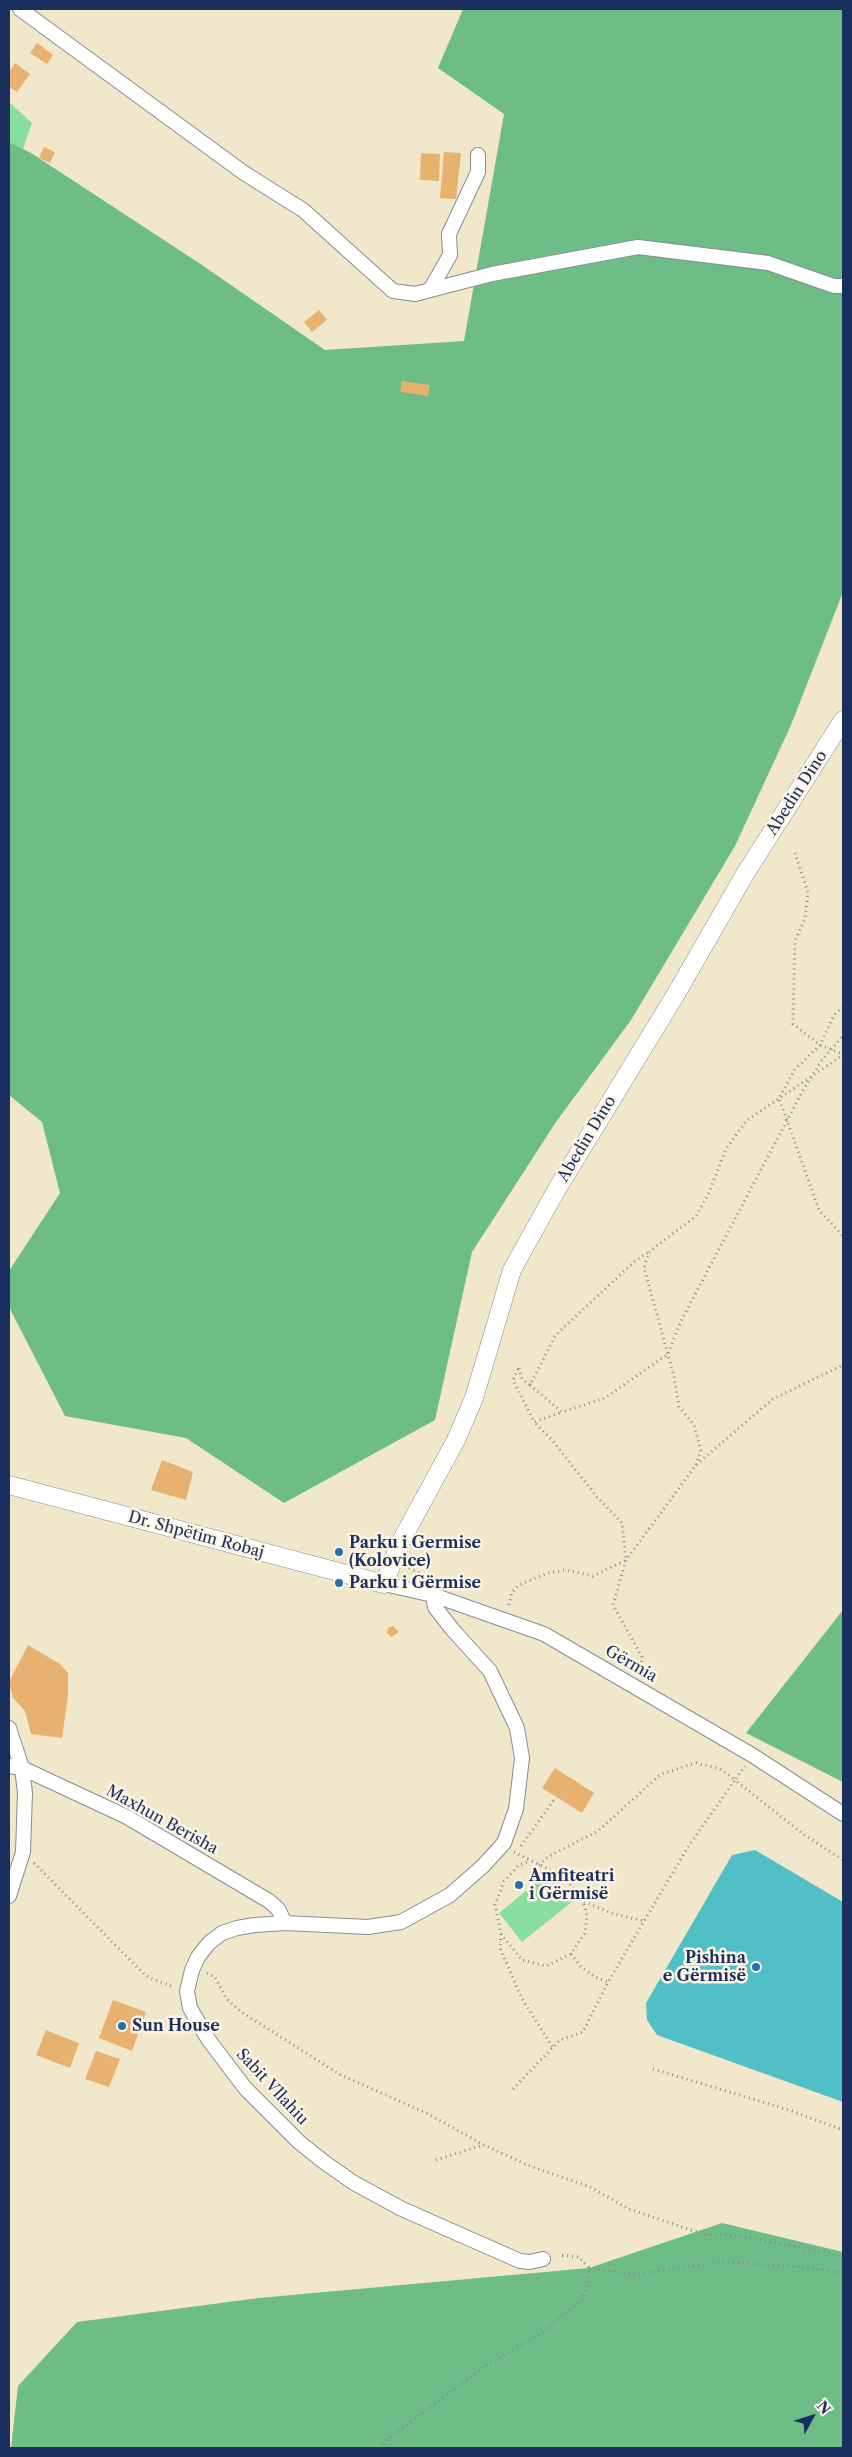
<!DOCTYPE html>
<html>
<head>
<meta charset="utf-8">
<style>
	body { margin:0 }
	#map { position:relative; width:852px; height:2457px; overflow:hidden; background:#f1e8cc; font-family:"Libre Caslon Text",serif }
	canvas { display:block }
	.frame { position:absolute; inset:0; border:10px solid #1b2f5e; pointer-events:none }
	.north { position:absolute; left:787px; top:2392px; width:50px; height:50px; -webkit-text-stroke:4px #fcf5e5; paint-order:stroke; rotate:51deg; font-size:14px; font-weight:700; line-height:20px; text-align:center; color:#1b2f5e }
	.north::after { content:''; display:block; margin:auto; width:18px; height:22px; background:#1b2f5e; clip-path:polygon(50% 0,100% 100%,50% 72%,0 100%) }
</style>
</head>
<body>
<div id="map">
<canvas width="852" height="2457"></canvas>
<div class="frame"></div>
<div class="north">N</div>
</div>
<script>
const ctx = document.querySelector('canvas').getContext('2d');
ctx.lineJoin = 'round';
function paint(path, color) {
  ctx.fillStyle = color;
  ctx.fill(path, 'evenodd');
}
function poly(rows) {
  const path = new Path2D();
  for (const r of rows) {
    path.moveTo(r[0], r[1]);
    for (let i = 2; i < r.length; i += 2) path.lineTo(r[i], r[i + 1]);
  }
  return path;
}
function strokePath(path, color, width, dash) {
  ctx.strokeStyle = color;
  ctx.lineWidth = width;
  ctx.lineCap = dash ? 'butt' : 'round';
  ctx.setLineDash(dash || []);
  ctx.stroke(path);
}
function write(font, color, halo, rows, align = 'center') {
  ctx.font = font + ' "Libre Caslon Text",serif';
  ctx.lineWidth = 5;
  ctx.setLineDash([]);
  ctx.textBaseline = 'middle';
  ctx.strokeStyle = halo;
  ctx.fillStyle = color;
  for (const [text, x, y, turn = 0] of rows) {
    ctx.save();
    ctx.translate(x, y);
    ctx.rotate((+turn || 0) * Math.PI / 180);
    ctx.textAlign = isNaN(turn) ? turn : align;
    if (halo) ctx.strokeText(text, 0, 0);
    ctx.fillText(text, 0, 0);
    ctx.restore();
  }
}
paint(poly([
	[9,102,32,123,23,149,9,142],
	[549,1872,573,1901,522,1942,499,1913]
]), '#89dd9f');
paint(poly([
	[463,9,843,9,843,592,791,725,735,846,631,1020,556,1122,472,1252,435,1420,284,1503,186,1438,65,1416,9,1307,9,1271,60,1193,42,1122,9,1095,9,142,31,153,199,263,325,350,464,341,504,114,438,68],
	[843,1610,843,1782,746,1733],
	[722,2223,843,2252,843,2448,11,2448,18,2386,77,2322,259,2298,589,2268]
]), '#6ebc86');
paint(poly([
	[755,1850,843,1902,843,2102,657,2035,647,2020,646,2003,732,1855]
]), '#51bfc6');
paint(poly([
	[37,43,53,55,47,64,30,53],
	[15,63,30,74,17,92,9,87,9,72],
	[44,147,55,152,50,163,39,158],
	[444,152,461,153,456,199,440,198],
	[421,153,440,154,439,181,420,180],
	[319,310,327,320,312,332,304,322],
	[402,381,430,385,428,396,400,392],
	[162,1460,193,1472,186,1500,151,1490],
	[393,1626,399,1632,391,1637,387,1633,388,1628],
	[28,1645,60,1664,68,1673,68,1695,62,1738,31,1734,25,1711,13,1698,9,1682],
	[555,1768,594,1793,582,1813,542,1788],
	[113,2000,146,2012,132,2051,99,2038],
	[46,2030,79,2043,70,2068,36,2055],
	[96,2051,120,2059,109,2087,85,2079]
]), '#e7b26f');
const minor = poly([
	[20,9,244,173,303,210,393,291,415,294,492,274,638,247,768,263,834,286,843,286],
	[430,290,450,255,449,234,478,172,478,155],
	[384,1584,433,1595,544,1634,752,1755,843,1814],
	[433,1595,435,1607,452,1629,490,1671,517,1728,522,1758,516,1809,504,1843,483,1866,450,1895,401,1922,368,1927,285,1923,255,1925,237,1928,222,1933,209,1943,198,1957,192,1970,187,1991,190,2008,208,2039,245,2088,299,2142,324,2162,354,2183,402,2209,520,2261,530,2262,543,2259],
	[9,1728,22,1768,25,1793,23,1852,9,1896],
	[9,1766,22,1768,127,1817,269,1901,278,1909,285,1923]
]);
const tertiary = poly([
	[9,1485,384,1584,401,1541,456,1440,474,1398,512,1270,557,1189,676,994,745,874,843,720]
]);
strokePath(minor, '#868c95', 16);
strokePath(tertiary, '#868c95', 19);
strokePath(poly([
	[795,853,808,892,805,919,795,941,793,1024,820,1045,843,1054],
	[843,1007,834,1015,820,1045,795,1069,779,1098,819,1210,843,1236],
	[519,1368,522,1379,530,1385,555,1336,561,1330,635,1261,650,1251],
	[518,1369,513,1380,534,1422,562,1412],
	[530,1385,562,1412,605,1398,668,1354,681,1321,801,1094,822,1060,843,1036],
	[696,1465,701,1451,694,1425,679,1407,674,1377,644,1267,650,1251,696,1216,708,1195,726,1149,746,1121,843,1055],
	[409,1568,424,1575],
	[509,1605,512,1592,519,1585,547,1573,565,1570,593,1576,626,1560,622,1523,597,1497,552,1440,534,1422],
	[640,1672,642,1657,613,1605,626,1560,696,1465,773,1399,843,1365],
	[521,1846,554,1800],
	[514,1852,562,1876,582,1897,587,1915,585,1933,571,1954,546,1966,522,1960,501,1934,495,1905,504,1881,519,1865,530,1861],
	[34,1863,141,1971,150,1978,174,1987],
	[539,1865,549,1856,598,1831,661,1774,696,1763,720,1769,735,1780,745,1766],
	[584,1902,614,1914,644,1921],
	[501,1934,500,1948,521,1997,553,2048],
	[571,1954,580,1966,595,1977,608,1982],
	[207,1973,215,1977,226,1998,240,2011,339,2074,426,2113,484,2145,527,2165,590,2187,629,2209,703,2234,734,2235,825,2252,843,2257],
	[653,2069,789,2110,843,2130],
	[513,2089,560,2040,583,2032,608,1982,688,1847,735,1780,803,1834,843,1860],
	[436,2160,483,2145],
	[589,2268,633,2274,723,2262,802,2267,843,2273],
	[380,2448,388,2439,487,2365,540,2334,581,2300,589,2284,589,2268,579,2257,558,2255]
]), '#868c95', 3, [1, 4]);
strokePath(minor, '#fff', 14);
strokePath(tertiary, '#fff', 18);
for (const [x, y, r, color] of [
	[339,1552,5,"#1f6fb2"],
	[339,1583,5,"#1f6fb2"],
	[519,1885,5,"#1f6fb2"],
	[756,1967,5,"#1f6fb2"],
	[122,2026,5,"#1f6fb2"]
]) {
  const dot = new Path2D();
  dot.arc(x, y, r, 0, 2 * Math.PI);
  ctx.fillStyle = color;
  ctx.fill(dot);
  strokePath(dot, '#fcf5e5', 2);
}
write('16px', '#1b2f5e', '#fcf5e5', [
	["Abedin Dino",797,793,-57],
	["Abedin Dino",587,1139,-59],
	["Dr. Shpëtim Robaj",196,1535,15],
	["Gërmia",631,1664,30],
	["Maxhun Berisha",162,1820,29],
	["Sabit Vllahiu",272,2087,47]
]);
write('bold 16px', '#1b2f5e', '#fcf5e5', [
	["Parku i Germise",349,1543],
	["(Kolovice)",349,1561],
	["Parku i Gërmise",349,1583],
	["Amfiteatri",529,1876],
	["i Gërmisë",529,1894],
	["Pishina",746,1958,"right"],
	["e Gërmisë",746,1976,"right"],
	["Sun House",132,2026]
], 'left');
</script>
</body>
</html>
